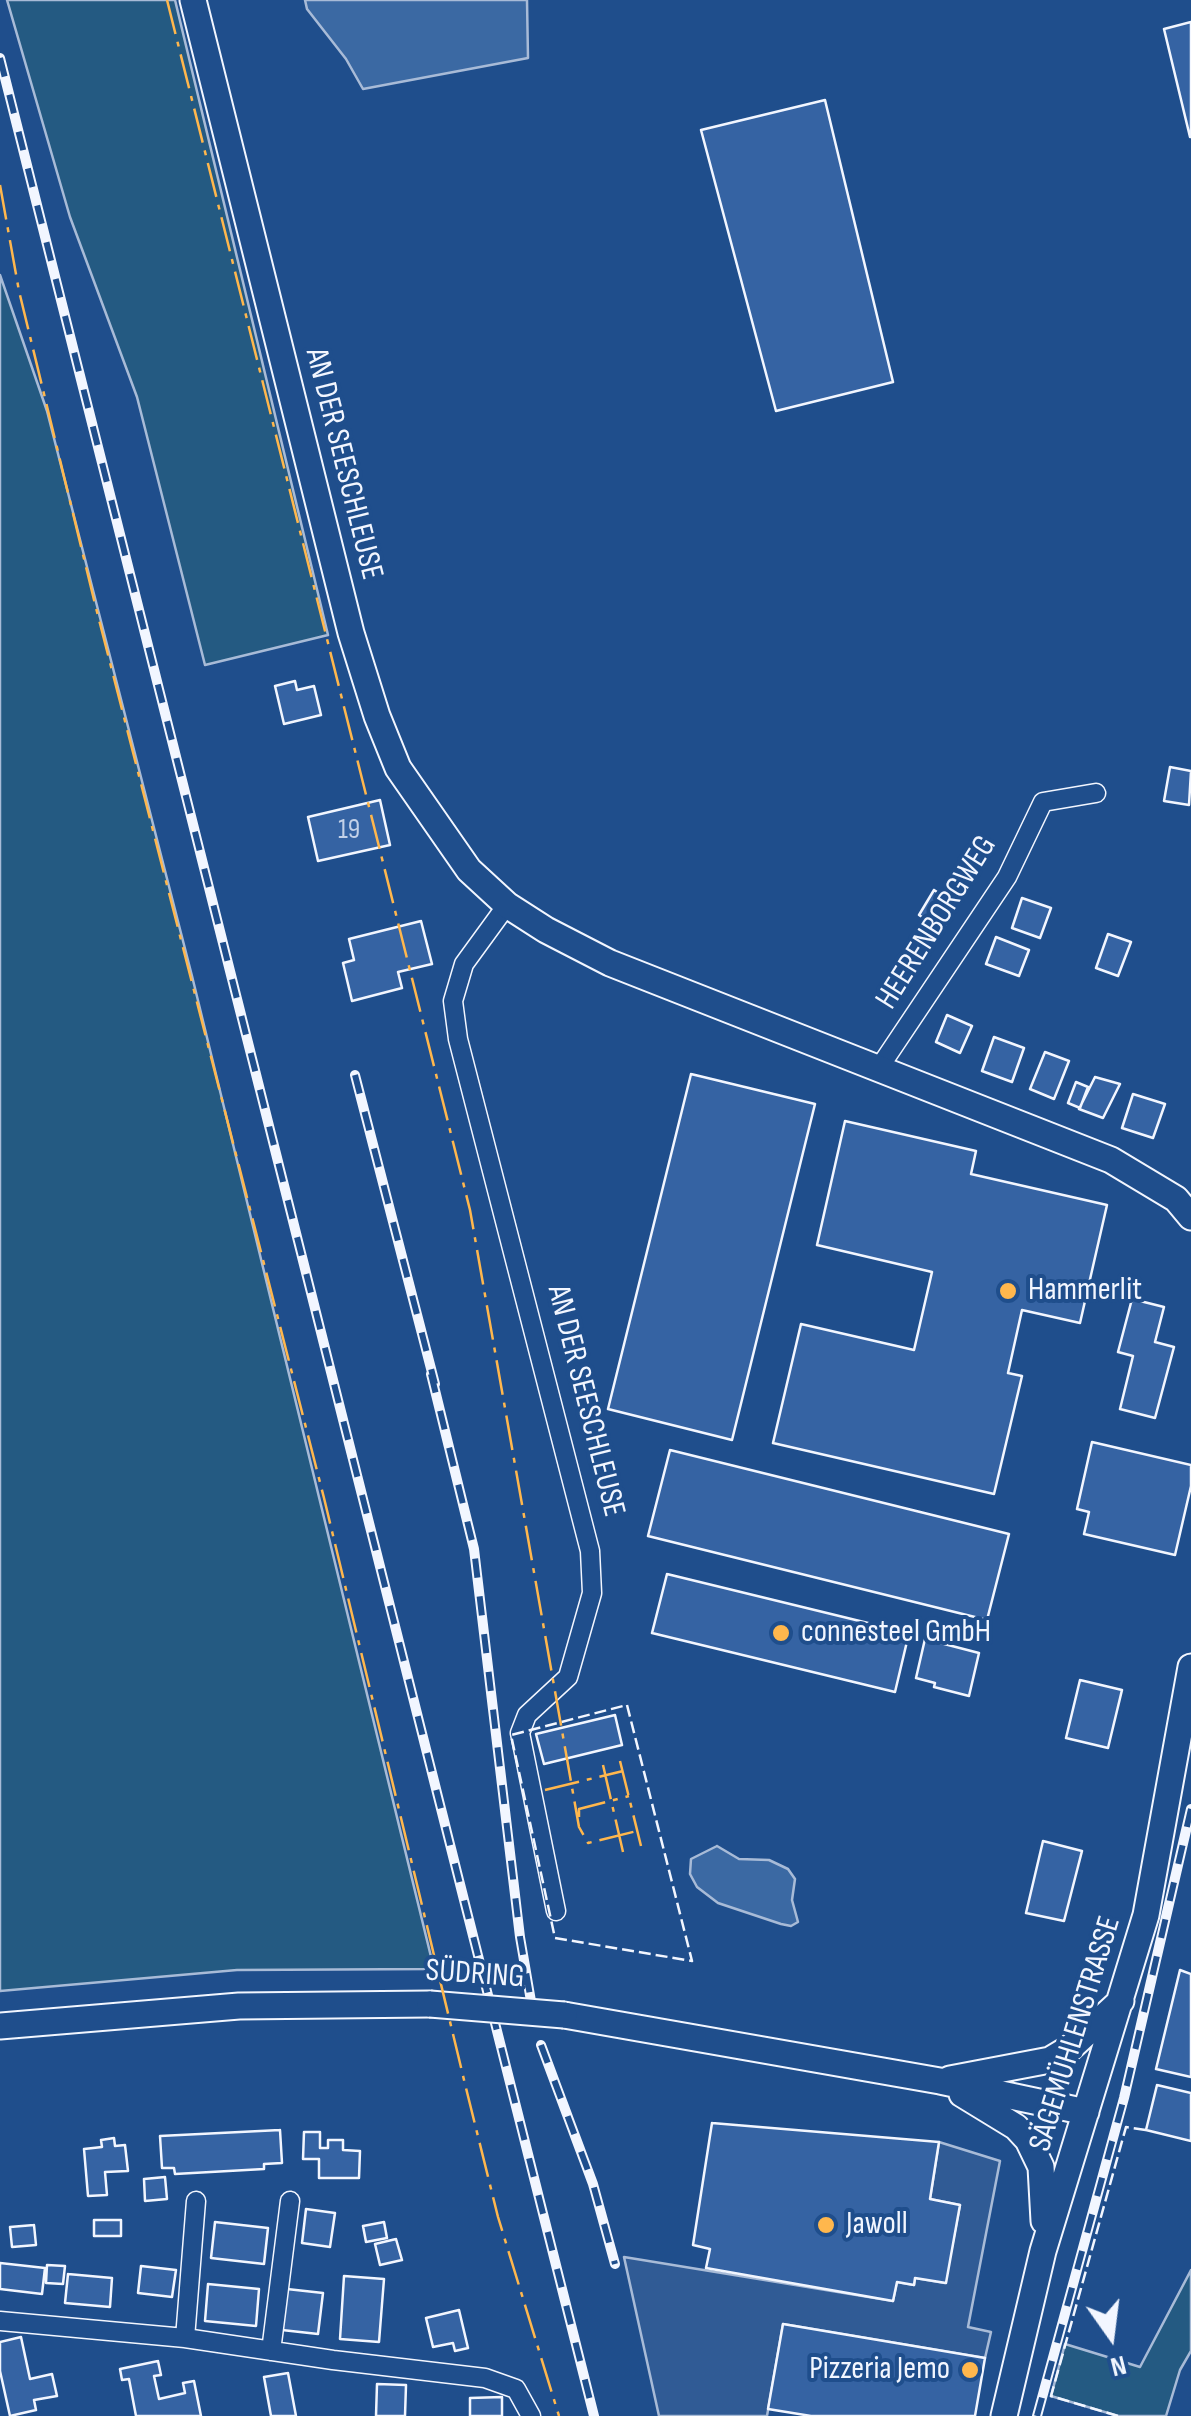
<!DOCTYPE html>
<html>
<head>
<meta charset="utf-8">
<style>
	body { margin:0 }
	#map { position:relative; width:1191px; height:2416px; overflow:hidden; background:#1f4e8c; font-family:"Sofia Sans Condensed",sans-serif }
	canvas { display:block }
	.north { position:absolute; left:1061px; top:2286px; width:100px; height:100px; -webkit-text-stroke:8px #1f4e8c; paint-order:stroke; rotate:166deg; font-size:28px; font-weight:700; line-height:40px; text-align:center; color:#f2f6ff }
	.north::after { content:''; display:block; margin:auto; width:35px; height:45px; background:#f2f6ff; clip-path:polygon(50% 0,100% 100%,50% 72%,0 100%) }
</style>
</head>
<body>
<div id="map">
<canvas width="1191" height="2416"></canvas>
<div class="north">N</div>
</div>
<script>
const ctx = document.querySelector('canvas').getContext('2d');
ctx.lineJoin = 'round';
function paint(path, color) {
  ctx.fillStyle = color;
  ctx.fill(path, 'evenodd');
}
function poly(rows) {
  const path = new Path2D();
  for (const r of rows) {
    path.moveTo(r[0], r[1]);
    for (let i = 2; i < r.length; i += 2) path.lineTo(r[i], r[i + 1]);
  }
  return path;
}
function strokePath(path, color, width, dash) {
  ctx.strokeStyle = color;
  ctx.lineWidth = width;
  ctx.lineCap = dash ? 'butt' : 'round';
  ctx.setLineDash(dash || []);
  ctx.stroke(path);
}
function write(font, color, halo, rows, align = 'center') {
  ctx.font = font + ' "Sofia Sans Condensed",sans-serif';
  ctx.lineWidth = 8;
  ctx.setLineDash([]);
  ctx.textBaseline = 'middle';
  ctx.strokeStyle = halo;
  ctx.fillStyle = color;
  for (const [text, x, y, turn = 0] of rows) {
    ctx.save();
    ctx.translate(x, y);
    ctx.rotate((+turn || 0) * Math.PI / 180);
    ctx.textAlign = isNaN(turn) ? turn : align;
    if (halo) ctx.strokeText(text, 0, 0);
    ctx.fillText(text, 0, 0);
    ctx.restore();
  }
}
const green = poly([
	[7,0,175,0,328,635,205,665,137,397,70,217,7,0],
	[0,275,47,411,192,976,434,1969,237,1970,0,1991,0,275],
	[1191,2270,1191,2351,1180,2370,1166,2416,1118,2416,1051,2396,1065,2344,1140,2367,1191,2270]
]);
paint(green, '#245a82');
strokePath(green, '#a8bbd7', 2.5);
const parking = poly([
	[939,2142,1000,2161,968,2327,991,2332,985,2358,783,2324,767,2416,659,2416,624,2257,893,2301,897,2282,914,2285,915,2278,945,2283,960,2205,930,2199,939,2142]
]);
paint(parking, '#305b95');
strokePath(parking, '#a8bbd7', 2.5);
const water = poly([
	[305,0,527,0,528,58,363,89,346,59,307,9,305,0],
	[717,1846,739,1859,769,1860,788,1869,795,1879,792,1900,798,1922,791,1926,781,1924,718,1903,697,1887,690,1874,691,1859,717,1846]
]);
paint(water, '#3b69a3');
strokePath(water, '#a8bbd7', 2.5);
const building = poly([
	[1191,22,1191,137,1190,137,1164,29,1191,22],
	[825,100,893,382,776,411,701,130,825,100],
	[295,681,297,690,314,686,321,715,284,724,275,686,295,681],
	[1170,767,1191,771,1189,805,1164,801,1170,767],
	[380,800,390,845,318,861,308,817,380,800],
	[934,890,957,905,942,930,919,915,934,890],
	[1022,898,1051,908,1040,938,1012,928,1022,898],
	[421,921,432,964,398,972,402,988,352,1001,343,963,354,960,349,939,421,921],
	[1108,934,1131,942,1118,976,1096,968,1108,934],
	[996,937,1029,950,1019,976,986,964,996,937],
	[947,1015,972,1026,960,1053,936,1042,947,1015],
	[994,1037,1024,1048,1012,1082,982,1071,994,1037],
	[1045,1052,1069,1061,1054,1099,1030,1089,1045,1052],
	[691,1074,815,1104,732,1440,608,1409,691,1074],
	[1095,1077,1120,1084,1103,1118,1079,1109,1095,1077],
	[1076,1082,1088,1087,1080,1108,1068,1103,1076,1082],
	[1133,1094,1165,1104,1153,1138,1122,1128,1133,1094],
	[845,1121,976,1151,971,1174,1107,1205,1080,1323,1022,1310,1008,1373,1022,1376,994,1494,773,1443,801,1324,914,1350,932,1272,817,1245,845,1121],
	[1132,1299,1164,1307,1155,1342,1174,1347,1155,1418,1120,1409,1133,1356,1118,1352,1132,1299],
	[1092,1442,1191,1465,1191,1486,1175,1555,1084,1534,1089,1512,1077,1509,1092,1442],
	[670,1450,1009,1534,987,1620,648,1536,670,1450],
	[667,1574,909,1633,895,1692,652,1633,667,1574],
	[925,1639,979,1653,969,1696,934,1687,935,1683,916,1678,925,1639],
	[1080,1680,1122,1690,1108,1748,1066,1738,1080,1680],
	[615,1715,622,1745,544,1764,536,1734,615,1715],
	[1043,1841,1082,1851,1064,1921,1026,1913,1043,1841],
	[1180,1970,1191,1974,1191,2077,1156,2069,1180,1970],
	[1157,2085,1191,2093,1191,2141,1146,2130,1157,2085],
	[712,2123,939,2142,930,2199,960,2205,946,2283,915,2278,914,2285,897,2282,893,2301,706,2268,710,2249,693,2245,712,2123],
	[280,2130,282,2163,264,2164,264,2169,175,2174,174,2168,162,2168,160,2136,280,2130],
	[304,2132,320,2132,320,2148,328,2148,328,2140,343,2140,343,2150,360,2151,359,2178,319,2178,319,2159,303,2159,304,2132],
	[114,2138,115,2146,125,2145,128,2171,105,2172,107,2195,88,2196,84,2149,102,2147,101,2140,114,2138],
	[165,2177,167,2199,145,2201,144,2179,165,2177],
	[306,2209,335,2213,330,2247,302,2243,306,2209],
	[94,2220,121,2220,121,2236,94,2236,94,2220],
	[215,2222,268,2228,264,2264,211,2258,215,2222],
	[384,2222,387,2238,366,2242,363,2226,384,2222],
	[34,2225,36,2245,12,2247,10,2227,34,2225],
	[396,2239,402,2260,380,2265,375,2244,396,2239],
	[0,2263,45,2268,42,2294,0,2289,0,2263],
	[47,2265,65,2266,63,2284,46,2283,47,2265],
	[141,2266,176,2270,172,2297,138,2293,141,2266],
	[68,2274,112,2278,110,2307,65,2303,68,2274],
	[344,2276,384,2279,379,2342,340,2339,344,2276],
	[208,2284,259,2289,256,2326,205,2321,208,2284],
	[287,2289,323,2293,318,2334,282,2330,287,2289],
	[459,2310,468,2348,455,2351,453,2343,433,2347,426,2318,459,2310],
	[783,2324,985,2358,975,2416,811,2416,768,2409,783,2324],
	[21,2337,30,2379,52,2374,57,2396,34,2400,36,2410,10,2416,0,2371,0,2342,21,2337],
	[158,2361,161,2375,154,2376,159,2399,185,2393,183,2383,194,2381,201,2416,136,2416,129,2379,122,2380,120,2369,158,2361],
	[288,2373,296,2416,271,2416,264,2377,288,2373],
	[377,2384,406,2385,405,2416,376,2416,377,2384],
	[502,2397,502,2416,470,2416,470,2398,502,2397]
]);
paint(building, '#3563a3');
strokePath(building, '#f2f6ff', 2.5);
const street = poly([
	[507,905,464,964,453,1001,458,1039,590,1551,592,1593,568,1677,527,1715,520,1733,556,1911],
	[879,1068,1007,877,1043,802,1096,793],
	[0,2321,185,2338,333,2360,485,2378,516,2389,531,2416],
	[185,2338,196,2201],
	[271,2351,290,2201]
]);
const secondary = poly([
	[193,0,351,633,377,716,398,768,469,870,507,905,546,930,610,963,1111,1160,1176,1199,1191,1217],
	[564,2015,940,2081,1086,2112],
	[0,2026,239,2006,430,2004],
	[950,2079,1050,2060,1070,2048,1121,2001],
	[962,2094,1016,2127,1028,2140,1041,2167,1044,2221],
	[1004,2416,1043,2251,1146,1915,1191,1667]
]);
strokePath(street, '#f2f6ff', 21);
strokePath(secondary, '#f2f6ff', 29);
strokePath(street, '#1f4e8c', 18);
strokePath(secondary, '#1f4e8c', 25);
const rail = poly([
	[0,58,594,2416],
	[355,1075,435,1384],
	[431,1374,474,1549,520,1937,532,2007],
	[541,2045,593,2184,615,2264],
	[1037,2416,1124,2098,1191,1809]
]);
strokePath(rail, '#f2f6ff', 10);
strokePath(rail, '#1f4e8c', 6, [19]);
const secondaryBridge = poly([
	[430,2004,564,2015]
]);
strokePath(secondaryBridge, '#f2f6ff', 29, []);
strokePath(secondaryBridge, '#1f4e8c', 25);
strokePath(poly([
	[627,1705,692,1961,555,1938,511,1735,627,1705],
	[1118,2416,1051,2396,1126,2127,1146,2130]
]), '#f2f6ff', 2.5, [12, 5]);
strokePath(poly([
	[167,0,470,1210,579,1827,588,1843,637,1831],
	[0,185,19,291,95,604,324,1498,465,2084,498,2217,559,2416],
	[620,1761,641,1846],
	[603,1765,623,1852],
	[545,1790,623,1771],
	[579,1817,579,1809,629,1796]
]), '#ffb74d', 2.5, [35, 8, 5, 8]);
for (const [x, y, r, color] of [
	[1008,1291,10,"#ffb74d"],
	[781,1633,10,"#ffb74d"],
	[826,2225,10,"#ffb74d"],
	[970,2370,10,"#ffb74d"]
]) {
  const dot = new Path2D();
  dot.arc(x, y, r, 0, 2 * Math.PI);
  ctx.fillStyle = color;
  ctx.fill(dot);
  strokePath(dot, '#1f4e8c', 4);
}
write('28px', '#c3d1e8', null, [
	["19",349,831]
]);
write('32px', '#f2f6ff', '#1f4e8c', [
	["AN DER SEESCHLEUSE",343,464,76],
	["HEERENBORGWEG",937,923,-58],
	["AN DER SEESCHLEUSE",585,1401,76],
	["SÜDRING",475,1975,4],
	["SÄGEMÜHLENSTRASSE",1076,2034,-73]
]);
write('32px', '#f2f6ff', '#1f4e8c', [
	["Hammerlit",1028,1291],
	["connesteel GmbH",801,1633],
	["Jawoll",846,2225],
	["Pizzeria Jemo",950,2370,"right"]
], 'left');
</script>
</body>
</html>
